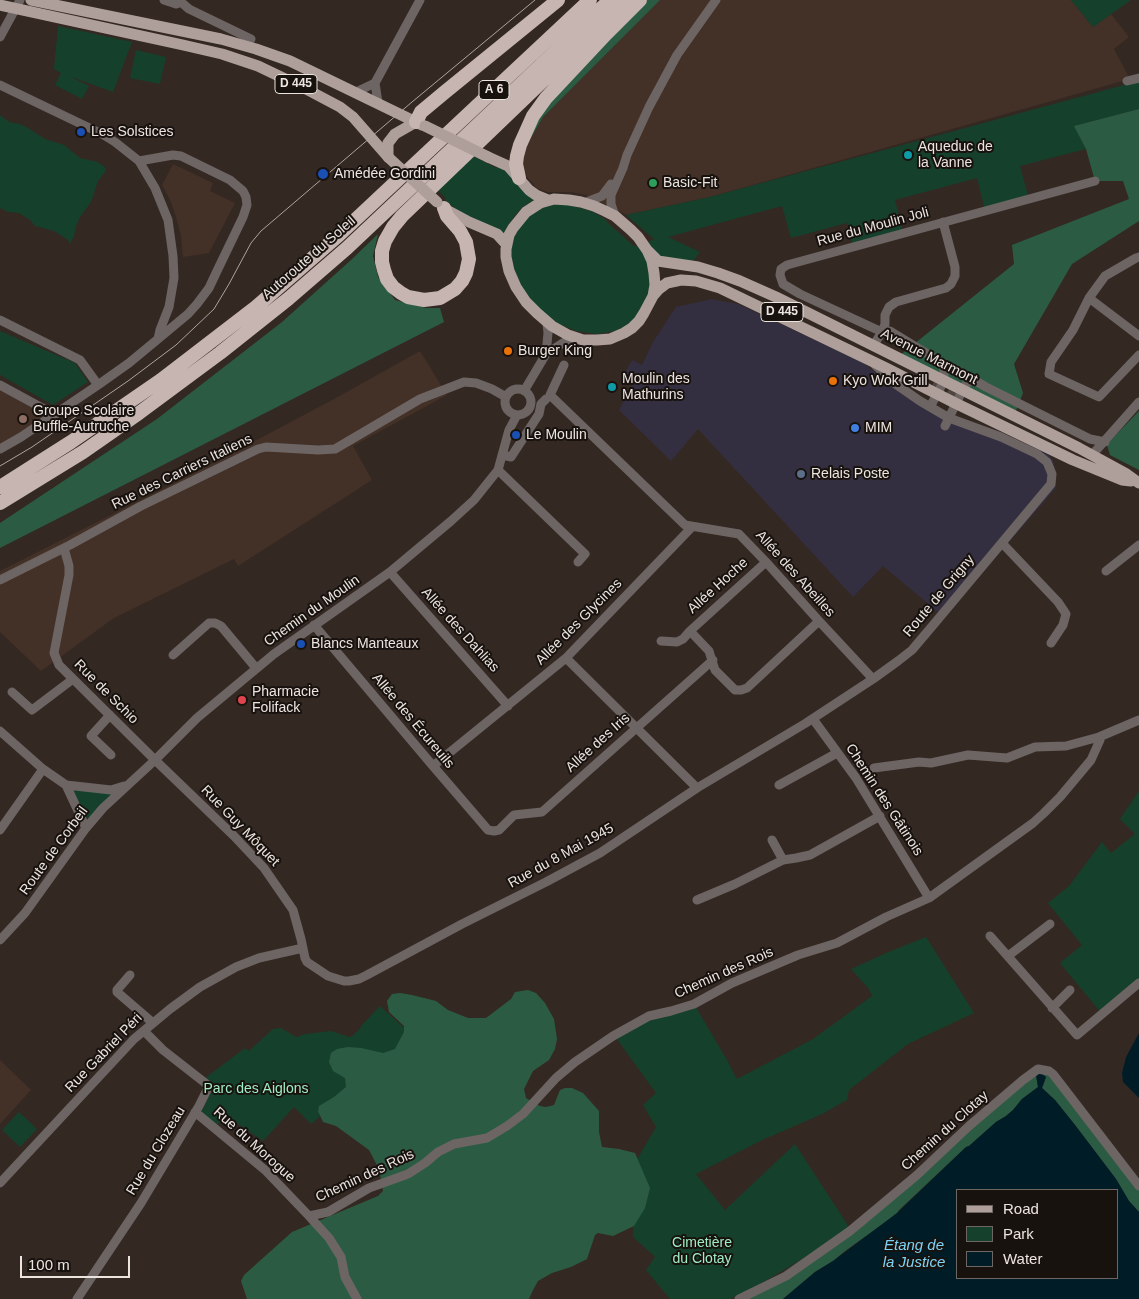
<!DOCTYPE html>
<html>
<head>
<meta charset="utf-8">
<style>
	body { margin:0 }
	#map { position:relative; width:1139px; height:1299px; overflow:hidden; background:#342822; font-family:Helvetica,sans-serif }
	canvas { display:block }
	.legend { position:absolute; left:956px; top:1189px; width:162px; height:90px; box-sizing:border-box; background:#18120f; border:1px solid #6d6662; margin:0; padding:6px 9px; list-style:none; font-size:15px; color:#ece4df }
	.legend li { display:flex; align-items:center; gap:10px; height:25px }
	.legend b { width:25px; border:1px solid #6d6662 }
	.scale { position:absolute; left:20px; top:1256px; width:110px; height:22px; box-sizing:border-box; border:2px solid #ece4df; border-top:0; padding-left:6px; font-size:15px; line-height:18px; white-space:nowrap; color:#ece4df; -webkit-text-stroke:4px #18120f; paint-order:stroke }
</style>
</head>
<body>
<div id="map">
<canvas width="1139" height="1299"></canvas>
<ul class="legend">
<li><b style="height:6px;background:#ae9f9b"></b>Road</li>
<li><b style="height:14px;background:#15412c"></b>Park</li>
<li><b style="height:14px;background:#001d27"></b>Water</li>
</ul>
<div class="scale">100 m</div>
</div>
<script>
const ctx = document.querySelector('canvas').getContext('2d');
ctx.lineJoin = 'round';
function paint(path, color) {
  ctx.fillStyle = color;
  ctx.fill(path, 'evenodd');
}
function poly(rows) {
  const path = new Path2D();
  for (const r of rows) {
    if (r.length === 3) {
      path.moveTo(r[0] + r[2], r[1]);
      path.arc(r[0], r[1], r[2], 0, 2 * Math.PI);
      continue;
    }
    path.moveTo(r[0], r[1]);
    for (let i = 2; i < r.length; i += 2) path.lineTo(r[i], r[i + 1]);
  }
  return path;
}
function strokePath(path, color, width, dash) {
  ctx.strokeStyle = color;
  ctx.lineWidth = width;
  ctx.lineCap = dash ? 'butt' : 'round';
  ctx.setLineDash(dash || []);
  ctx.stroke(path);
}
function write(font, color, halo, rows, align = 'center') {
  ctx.font = font + ' Helvetica,sans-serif';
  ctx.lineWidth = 4;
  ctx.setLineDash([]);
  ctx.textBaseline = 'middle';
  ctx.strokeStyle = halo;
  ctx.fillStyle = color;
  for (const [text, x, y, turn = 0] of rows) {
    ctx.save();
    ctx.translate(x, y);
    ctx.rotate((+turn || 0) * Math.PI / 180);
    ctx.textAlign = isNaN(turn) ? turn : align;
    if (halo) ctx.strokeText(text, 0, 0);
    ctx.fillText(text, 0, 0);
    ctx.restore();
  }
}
paint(poly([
	[712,299,738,304,862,362,907,396,965,426,1043,449,1053,460,1055,469,1056,488,944,617,883,566,853,597,698,429,671,461,619,410,635,379,625,373,632,360,642,365,653,342,676,307]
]), '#342f40');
paint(poly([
	[660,0,1071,0,1093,27,1111,14,1129,37,1114,49,1130,79,710,197,626,215,616,209,585,195,571,192,548,192,538,189,534,185,527,177,522,166,523,152,543,117],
	[173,164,213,183,210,191,235,203,209,253,183,257,181,236,176,217,171,202,162,185],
	[420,351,447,395,353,446,372,480,238,566,234,559,114,618,41,671,0,632,0,571,202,469,334,399],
	[0,389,50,416,0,445],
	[0,1060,31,1090,0,1124]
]), '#433027');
paint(poly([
	[1071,0,1131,0,1093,27],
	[58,26,132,42,113,92,69,76,89,86,82,99,55,85,61,73,54,69],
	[136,50,166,57,160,84,130,78],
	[1139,81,1139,109,1075,126,1086,149,1020,166,1029,199,985,210,977,178,895,200,903,232,853,246,847,223,791,238,782,206,668,237,700,252,692,262,659,257,655,253,648,242,654,239,626,215,710,197],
	[0,115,9,122,20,124,28,128,45,139,64,145,80,158,98,162,106,168,105,172,98,181,91,202,80,217,76,226,74,236,70,244,68,240,54,231,35,226,30,220,19,213,8,212,0,208],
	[472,155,496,168,498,166,504,170,535,200,524,206,516,214,507,227,504,235,456,209,445,200,446,198,436,189],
	[550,204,568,204,593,212,605,219,609,224,634,246,638,246,645,257,650,268,650,284,648,297,642,311,628,325,615,331,597,334,576,331,559,324,539,309,522,288,514,269,511,253,513,237,527,216],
	[0,331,75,363,88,382,53,405,0,375],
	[75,790,111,792,112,795,89,818,85,817,73,793],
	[1139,791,1139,983,1102,1014,1060,963,1082,945,1048,903,1069,886,1102,842,1111,853,1135,834,1120,819],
	[926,937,974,1013,908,1044,849,1090,847,1100,822,1114,772,1136,766,1138,696,1174,725,1210,795,1144,851,1230,757,1286,730,1299,670,1299,646,1270,655,1257,633,1237,634,1193,626,1178,656,1127,643,1105,656,1093,614,1035,649,1016,694,1004,727,1060,737,1079,813,1039,872,996,869,989,851,969,886,953],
	[380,1006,412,1035,382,1063,311,1124,294,1107,263,1141,226,1116,217,1125,201,1113,214,1086,204,1079,245,1048,249,1051,273,1029,281,1028,296,1037,305,1034,331,1031,349,1037,352,1036,360,1029,361,1026],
	[19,1112,37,1129,20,1147,2,1130]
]), '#15412c');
paint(poly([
	[647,0,660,0,543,117,523,152,529,134,548,104],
	[1139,109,1139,221,1072,264,1014,364,1023,393,1015,413,899,356,1014,264,1012,245,1129,199,1123,181,1095,181,1086,149,1074,126],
	[378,234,373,256,378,277,395,300,426,308,440,308,444,322,0,548,0,523,157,419,282,322,351,260],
	[1139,411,1139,470,1110,455,1107,445,1109,442],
	[528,990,536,993,545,1003,554,1019,557,1039,555,1049,549,1060,533,1071,524,1089,526,1098,540,1106,546,1107,554,1105,560,1090,565,1088,572,1088,583,1093,599,1111,599,1132,602,1147,619,1149,635,1153,650,1188,645,1208,634,1226,613,1236,598,1233,595,1235,587,1259,571,1267,552,1273,538,1281,532,1292,529,1299,247,1299,241,1281,244,1275,292,1232,378,1196,383,1191,379,1169,369,1150,336,1126,323,1122,318,1111,319,1106,334,1097,346,1087,345,1078,333,1071,329,1062,331,1053,337,1049,348,1047,361,1048,383,1053,395,1049,404,1032,404,1026,389,1012,387,1001,392,994,400,993,412,995,436,1001,448,1010,468,1018,486,1018,511,999,515,992],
	[1038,1069,1049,1071,1053,1074,1139,1186,1139,1212,1129,1201,1116,1179,1075,1125,1055,1100,1042,1088,1046,1077,1042,1074,1039,1073,1036,1075,1038,1087,1022,1099,1013,1110,1006,1116,996,1122,969,1146,966,1147,899,1210,897,1213,887,1221,845,1251,833,1261,815,1272,783,1299,739,1299,786,1276,850,1231,917,1175,969,1126,1023,1080]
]), '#2b5c43');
paint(poly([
	[1139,1033,1139,1098,1123,1082,1122,1073,1126,1057],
	[1039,1073,1042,1074,1046,1077,1042,1088,1055,1100,1075,1125,1116,1179,1129,1201,1139,1212,1139,1299,783,1299,815,1272,833,1261,897,1213,966,1147,969,1146,996,1122,1006,1116,1013,1110,1022,1099,1038,1087,1036,1075],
	[958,1190,1118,1190,1118,1278,958,1278]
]), '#001d27');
strokePath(poly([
	[934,382,961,395]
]), '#50443e', 11, [11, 5.5]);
strokePath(poly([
	[164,0,176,4,181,2],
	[181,2,189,9,251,39],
	[0,37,20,0],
	[1127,81,1139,78],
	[0,85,102,134,115,142,139,161,155,188,168,220,173,256,174,278,169,307,160,330,158,339],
	[356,92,375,83],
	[378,103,375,83,420,0],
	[584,203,602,196,611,184],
	[615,216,611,204,611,195,623,168,627,155,649,107,677,55,716,0],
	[1139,257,1136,258,1105,276,1089,298,1073,330,1051,362,1049,374,1099,397,1139,355],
	[1089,298,1139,336],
	[0,320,80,360,98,385],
	[873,346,882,332,885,324,885,315,889,307,896,302,946,288,951,284,955,276,955,267,943,222],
	[546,354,572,337],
	[564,365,550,395,685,525,739,534,766,562,819,621,873,679],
	[0,385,55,415],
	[518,402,13],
	[524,391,546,354,548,333,547,323],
	[930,407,944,381,944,366,936,359,890,331,882,332,800,294,783,284,780,275,781,269,787,265,1095,181],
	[945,426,964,387,968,382,974,380,986,387,1090,439,1105,442],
	[0,449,21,437,98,385,129,363,158,339,188,314,197,304,209,288,217,271,243,217,247,205,246,197,243,191,230,180,181,156,173,155,139,161],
	[502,455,511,457,539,414,541,404,546,399],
	[1092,455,1139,402],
	[498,470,585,554,578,562],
	[1002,543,1058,602,1066,614,1063,625,1051,643],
	[64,548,69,566,69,575,54,653,59,665,155,760,234,836,264,868,293,910,301,939,305,958,307,962,328,976,344,981,349,981,359,979,367,975,462,924,546,882,600,853,697,788,806,723,873,679,898,661,912,650,934,624,1051,484,1052,474,1047,462,1037,454,1001,437,949,418,920,401,894,383,875,365],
	[766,562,690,631,709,651,715,670,735,690,741,690,747,688,819,621],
	[1106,571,1139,545],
	[390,572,508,706],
	[0,580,70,545,141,506,258,449,266,447,318,450,335,449,420,399,464,382,476,383,492,389,506,397],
	[314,625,433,766,488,830,494,831,499,830,514,815,542,812,713,660],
	[661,641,677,642,683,639,690,631],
	[173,655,209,623,215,623,221,626,256,668],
	[566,658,697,788],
	[12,692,32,710,73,679],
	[110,715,91,736,111,755],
	[813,719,856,778,929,898],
	[0,731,43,769,66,785,111,790,124,786],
	[433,766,566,658,692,527],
	[874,768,919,762,931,763,968,755,1007,758,1035,747,1066,746,1099,737,1139,720],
	[66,785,86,828],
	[779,785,837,753],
	[0,830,43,769],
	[772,840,783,860,796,858,810,855,880,816],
	[697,900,735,884,783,860],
	[990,936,1077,1035,1139,983],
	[0,940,25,913,86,828,103,808,155,760,197,718,274,654,390,572,451,521,474,500,498,470,509,430,517,415],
	[1008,956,1050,924],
	[130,975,117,990,117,992,153,1023],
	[1052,1008,1070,990],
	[195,1112,265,1170,309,1216,329,1238,341,1257,345,1277,357,1299],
	[0,1183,134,1039,170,1009,200,987,236,967,259,958,303,948],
	[309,1216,328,1212,369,1188,408,1174,425,1163,438,1152,454,1144,487,1138,507,1126,523,1114,556,1078,575,1062,613,1036,649,1016,671,1011,694,1004,732,983,798,955,837,943,886,917,929,898,1033,823,1044,813,1060,797,1091,760,1100,740,1099,737],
	[77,1299,141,1203,199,1106,209,1086,163,1050,144,1031],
	[739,1299,786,1276,850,1231,917,1175,969,1126,1023,1080,1038,1069,1049,1071,1053,1074,1139,1186]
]), '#6d6563', 9);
strokePath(poly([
	[31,0,221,39,256,49,290,61,422,125],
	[0,5,183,45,222,54,258,66,306,89,340,107,353,117,388,157],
	[388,157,388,143,395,134,416,122],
	[488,157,508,166,529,190,536,195,548,200],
	[554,199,569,200,581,202,594,206,605,211,615,216,631,230,638,237,647,250,652,261,654,273,655,285,653,296,644,313,639,321,632,328,624,333,610,339,597,340,583,340,568,335,552,326,537,313,526,302,516,287,509,271,506,257,506,249,509,235,513,228,526,212,540,203,554,199],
	[443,208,469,222,497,234,507,245],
	[647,250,658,261,698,267,718,273,740,281,776,297,1079,448,1125,473,1139,483],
	[653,296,659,289,667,283,681,280,696,281,720,288,886,368,955,403,1073,460,1122,480,1131,481]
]), '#ae9f9b', 11);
strokePath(poly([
	[416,122,421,112,445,92,558,0],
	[519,178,516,164,517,156,520,145,533,116,546,98,606,34,640,0],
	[444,208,447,216,460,231,466,242,469,259,466,273,462,281,455,289,440,298,424,300,408,297,401,293,393,287,387,279,384,270,382,262,382,251,385,241,393,227,402,216,627,0],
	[0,487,71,442,161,380,256,307,339,235,590,0],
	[0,503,83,452,139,413,220,353,288,299,347,248,610,0]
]), '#c7b5b1', 14);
strokePath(poly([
	[0,466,32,447,128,381,176,345,214,309,229,284,251,243,261,231,412,102,535,0]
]), '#ada49e', 1);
strokePath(poly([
	[425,126,488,157],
	[388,157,437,202]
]), '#ae9f9b', 11);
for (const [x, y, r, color] of [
	[81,132,5,"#1a4fb4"],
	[908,155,5,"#0f9aa8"],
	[323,174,6,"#1a4fb4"],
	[653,183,5,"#2e9e5b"],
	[508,351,5,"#e8710a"],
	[833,381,5,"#e8710a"],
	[612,387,5,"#0f9aa8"],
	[23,419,5,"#8d6e63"],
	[855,428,5,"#3f7fe0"],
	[516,435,5,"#1a4fb4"],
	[801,474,5,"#5c6f8a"],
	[301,644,5,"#1a4fb4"],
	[242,700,5,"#e0444e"]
]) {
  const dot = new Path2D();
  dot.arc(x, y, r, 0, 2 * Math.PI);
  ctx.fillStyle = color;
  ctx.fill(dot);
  strokePath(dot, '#18120f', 2);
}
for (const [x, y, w] of [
	[296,84,42],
	[494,90,30],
	[782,312,42]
]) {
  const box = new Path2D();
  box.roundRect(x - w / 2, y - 9.5, w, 19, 4);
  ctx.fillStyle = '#18120f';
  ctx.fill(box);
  strokePath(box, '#ece4df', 1);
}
write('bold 12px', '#ece4df', null, [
	["D 445",296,84],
	["A 6",494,90],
	["D 445",782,312]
]);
write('14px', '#ece4df', '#18120f', [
	["Les Solstices",91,132],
	["Aqueduc de",918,147],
	["la Vanne",918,163],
	["Amédée Gordini",334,174],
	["Basic-Fit",663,183],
	["Burger King",518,351],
	["Moulin des",622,379],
	["Mathurins",622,395],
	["Kyo Wok Grill",843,381],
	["Groupe Scolaire",33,411],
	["Buffle-Autruche",33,427],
	["MIM",865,428],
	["Le Moulin",526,435],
	["Relais Poste",811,474],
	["Blancs Manteaux",311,644],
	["Pharmacie",252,692],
	["Folifack",252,708]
], 'left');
write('14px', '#ece4df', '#18120f', [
	["Rue du Moulin Joli",873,227,-15],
	["Autoroute du Soleil",309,258,-41],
	["Avenue Marmont",929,357,27],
	["Rue des Carriers Italiens",182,472,-26],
	["Allée des Abeilles",795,574,48],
	["Allée Hoche",718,586,-42],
	["Route de Grigny",939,596,-50],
	["Chemin du Moulin",312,611,-35],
	["Allée des Glycines",579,622,-45],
	["Allée des Dahlias",460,630,48],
	["Rue de Schio",106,692,45],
	["Allée des Écureuils",413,721,50],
	["Allée des Iris",598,743,-42],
	["Chemin des Gâtinois",884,800,57],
	["Rue Guy Môquet",240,826,46],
	["Route de Corbeil",54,851,-54],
	["Rue du 8 Mai 1945",561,856,-29],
	["Chemin des Rois",724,973,-24],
	["Rue Gabriel Péri",104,1053,-46],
	["Chemin du Clotay",945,1131,-42],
	["Rue du Morogue",254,1145,42],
	["Rue du Clozeau",156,1151,-59],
	["Chemin des Rois",365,1176,-25]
]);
write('14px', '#9fedc3', '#18120f', [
	["Parc des Aiglons",256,1089],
	["Cimetière",702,1243],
	["du Clotay",702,1259]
]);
write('italic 15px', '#7bd4f5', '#18120f', [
	["Étang de",914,1246],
	["la Justice",914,1263]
]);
</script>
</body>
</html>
